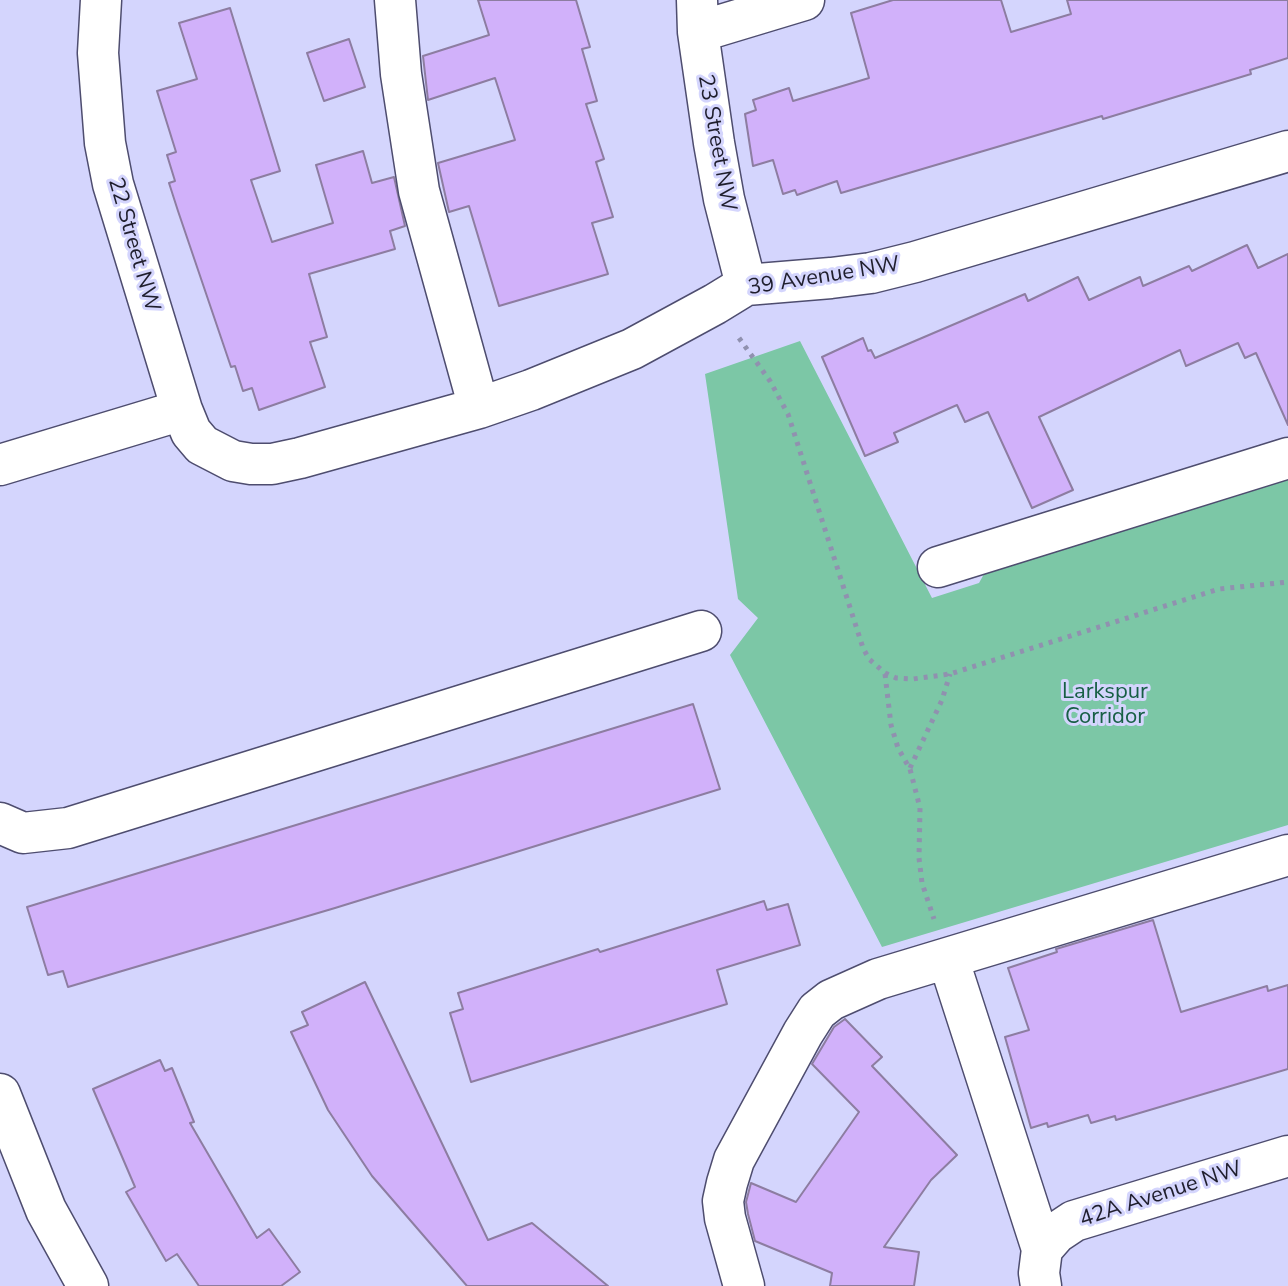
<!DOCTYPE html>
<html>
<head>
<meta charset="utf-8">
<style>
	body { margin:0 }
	canvas { display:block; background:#d4d5fd }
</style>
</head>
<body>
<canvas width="1288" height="1286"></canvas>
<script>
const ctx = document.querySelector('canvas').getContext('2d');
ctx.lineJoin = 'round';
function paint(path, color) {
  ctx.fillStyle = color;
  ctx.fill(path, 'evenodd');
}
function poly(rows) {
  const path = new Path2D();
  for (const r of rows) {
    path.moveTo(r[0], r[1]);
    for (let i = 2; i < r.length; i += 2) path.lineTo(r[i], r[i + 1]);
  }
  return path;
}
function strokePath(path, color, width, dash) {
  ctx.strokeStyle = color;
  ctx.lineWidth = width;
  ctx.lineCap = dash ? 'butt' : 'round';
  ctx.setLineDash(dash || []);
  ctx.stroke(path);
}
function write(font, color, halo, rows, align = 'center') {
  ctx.font = font + ' "Nunito Sans",sans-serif';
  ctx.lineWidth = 6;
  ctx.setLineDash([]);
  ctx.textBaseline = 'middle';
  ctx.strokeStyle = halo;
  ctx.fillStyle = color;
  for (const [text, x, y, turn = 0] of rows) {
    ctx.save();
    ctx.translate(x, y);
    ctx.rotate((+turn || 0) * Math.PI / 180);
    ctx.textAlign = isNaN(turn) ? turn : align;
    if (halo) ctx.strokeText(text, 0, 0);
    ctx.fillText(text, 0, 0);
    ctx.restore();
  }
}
paint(poly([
	[800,341,932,598,979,583,989,565,1288,477,1288,825,882,947,730,655,758,618,738,599,705,374]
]), '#7cc7a6');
const building = poly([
	[478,0,576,0,590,47,582,49,597,101,586,104,604,159,596,162,613,217,592,223,608,274,499,306,469,206,449,212,438,163,515,140,495,78,428,100,423,56,489,35,478,0],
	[893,0,1001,0,1011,32,1071,14,1067,0,1288,0,1288,58,1250,70,1251,74,1103,119,1102,116,841,193,837,181,797,195,795,190,783,194,773,160,753,166,745,114,756,110,753,100,789,88,793,101,869,78,851,13,893,0],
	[230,8,280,171,251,180,272,242,333,223,316,165,363,151,372,183,394,177,405,226,390,231,395,249,309,274,327,337,310,342,325,387,259,410,252,388,243,391,235,366,231,367,178,211,169,183,175,181,167,155,176,152,157,91,197,79,179,23,230,8],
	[349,39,365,87,324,101,307,53,349,39],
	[1247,245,1258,268,1288,254,1288,425,1256,353,1245,358,1238,343,1186,366,1180,350,1039,417,1073,490,1032,508,988,412,965,422,957,405,894,433,898,442,865,456,822,357,863,338,868,351,871,350,875,358,1025,294,1028,301,1078,277,1089,300,1140,277,1143,286,1189,266,1192,271,1247,245],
	[693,704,720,789,335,908,68,987,63,971,48,975,27,907,693,704],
	[764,901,767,910,788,904,800,945,717,970,727,1004,471,1082,450,1013,463,1009,458,993,598,949,600,952,764,901],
	[1153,920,1181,1012,1267,986,1268,991,1288,985,1288,1069,1116,1120,1115,1116,1091,1123,1088,1115,1048,1127,1047,1123,1031,1128,1005,1037,1029,1030,1008,968,1057,952,1056,949,1153,920],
	[365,982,488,1240,532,1223,608,1286,467,1286,372,1176,328,1110,291,1032,308,1025,302,1012,365,982],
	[845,1019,882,1057,872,1066,957,1155,931,1180,884,1247,919,1252,914,1286,830,1286,832,1273,755,1241,748,1214,746,1202,751,1183,796,1202,859,1112,812,1064,834,1027,845,1019],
	[160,1060,165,1071,172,1068,194,1122,190,1123,257,1238,269,1229,300,1272,281,1286,199,1286,177,1254,166,1261,126,1192,135,1187,93,1089,160,1060]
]);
paint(building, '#d1b1fa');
strokePath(building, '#8d7da1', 2);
const minor = poly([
	[101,0,98,53,105,143,113,184,182,410,191,432,202,445,233,461,251,464,272,464,300,458,479,408,531,390,632,349,715,304,746,285,831,278,871,273,915,262,1288,151],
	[395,0,401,74,419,191,479,408],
	[697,0,698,32,714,143,724,199,746,285],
	[698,32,804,0],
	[0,465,182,410],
	[938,567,1288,458],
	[0,823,23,833,68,828,701,631],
	[948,958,1042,1249,1039,1273,1041,1286],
	[0,1094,46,1210,88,1286],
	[1042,1249,1056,1233,1074,1221,1288,1156],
	[744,1286,725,1218,723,1201,727,1183,734,1160,803,1033,817,1011,831,1000,878,979,1288,855]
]);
strokePath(minor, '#4e4d6f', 43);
strokePath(poly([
	[739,338,770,381,788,414,863,648,869,659,885,673,896,678,913,679,950,674,1219,589,1288,582],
	[885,674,891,725,898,748,910,769,920,808,919,858,922,883,934,919],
	[910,768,942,700,950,674]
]), '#9091af', 5, [4, 6]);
strokePath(minor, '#fff', 40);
write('22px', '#1f1e2d', '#d4d5fd', [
	["23 Street NW",716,143,80],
	["22 Street NW",133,245,74],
	["39 Avenue NW",824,277,-9],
	["42A Avenue NW",1161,1195,-18]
]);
write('22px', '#175f45', '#d4d5fd', [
	["Larkspur",1105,693],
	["Corridor",1105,718]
]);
</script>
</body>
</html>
